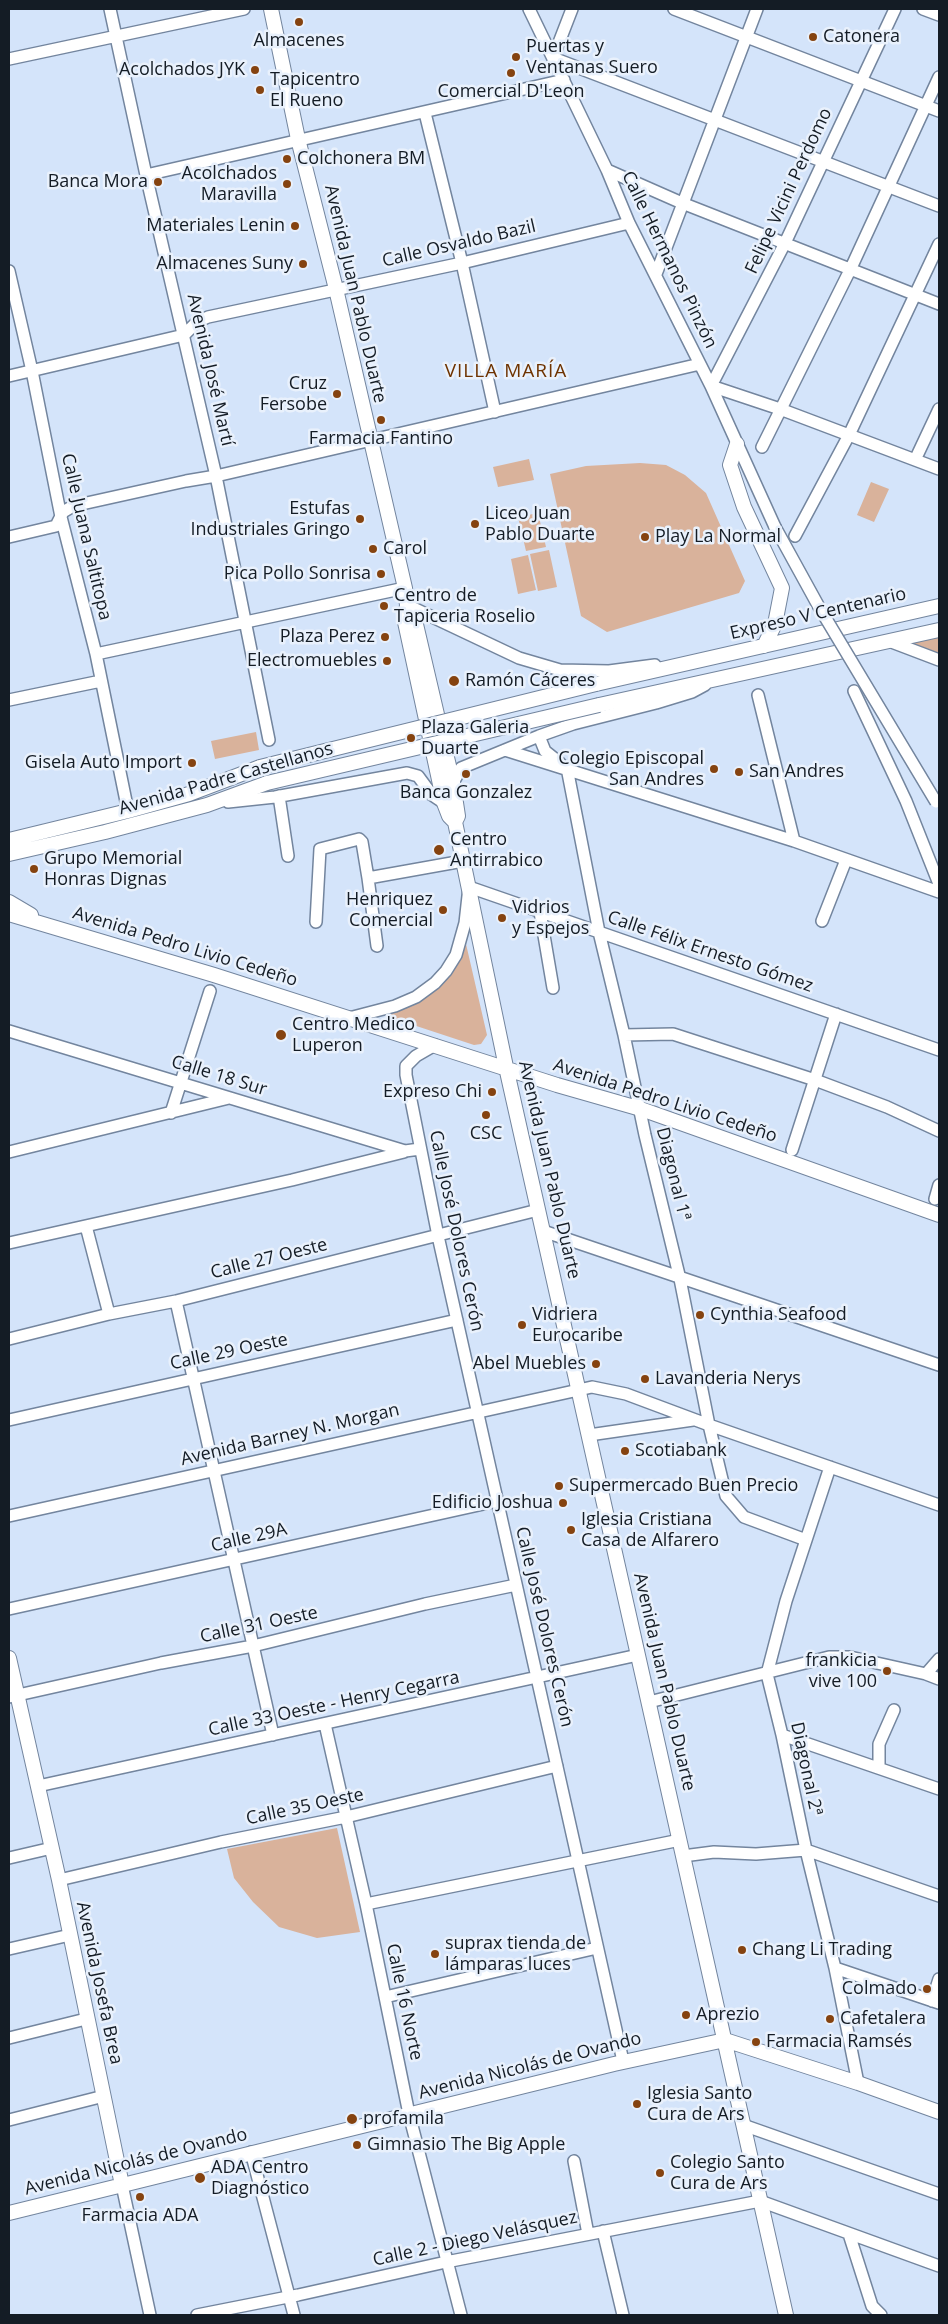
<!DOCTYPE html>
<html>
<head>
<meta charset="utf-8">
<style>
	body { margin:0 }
	#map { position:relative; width:948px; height:2324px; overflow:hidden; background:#d4e4fa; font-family:"Open Sans",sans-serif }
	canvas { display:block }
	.frame { position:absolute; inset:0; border:10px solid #141c25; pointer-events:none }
</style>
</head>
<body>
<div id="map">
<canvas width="948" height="2324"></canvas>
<div class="frame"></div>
</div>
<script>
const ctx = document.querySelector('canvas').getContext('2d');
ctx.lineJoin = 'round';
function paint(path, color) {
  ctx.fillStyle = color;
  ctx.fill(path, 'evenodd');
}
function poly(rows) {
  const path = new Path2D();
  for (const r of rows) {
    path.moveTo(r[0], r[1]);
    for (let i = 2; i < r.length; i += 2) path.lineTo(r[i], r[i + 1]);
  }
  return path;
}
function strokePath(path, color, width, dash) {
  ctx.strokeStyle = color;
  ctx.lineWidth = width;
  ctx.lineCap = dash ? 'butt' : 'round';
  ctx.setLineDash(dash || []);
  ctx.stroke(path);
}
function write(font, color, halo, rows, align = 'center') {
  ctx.font = font + ' "Open Sans",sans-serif';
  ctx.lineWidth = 5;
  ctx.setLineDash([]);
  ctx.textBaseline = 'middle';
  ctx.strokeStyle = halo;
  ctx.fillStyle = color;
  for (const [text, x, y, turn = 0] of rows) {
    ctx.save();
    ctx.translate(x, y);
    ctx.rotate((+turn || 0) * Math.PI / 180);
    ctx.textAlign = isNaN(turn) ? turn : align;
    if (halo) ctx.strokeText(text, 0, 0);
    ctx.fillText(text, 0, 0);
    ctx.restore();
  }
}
paint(poly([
	[529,459,534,480,498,487,493,467],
	[640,463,666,465,685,475,706,493,745,581,739,593,607,632,581,616,550,474,586,466],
	[871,482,889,489,874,522,857,515],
	[538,513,546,547,526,551,518,517],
	[549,550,557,587,538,591,530,554],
	[528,555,536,590,518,594,511,559],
	[939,635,939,656,902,643],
	[256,732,259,750,215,759,211,741],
	[466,944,487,1035,481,1044,474,1045,386,1016,440,987],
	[337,1828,360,1932,317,1938,279,1927,253,1902,234,1878,227,1849]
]), '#d9b29b');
const minor = poly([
	[110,9,146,175,216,476,269,740],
	[529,9,607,170,629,223,711,386,775,527],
	[572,9,553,58,939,206],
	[674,9,939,111],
	[895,9,785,243,711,386,780,409,939,469],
	[923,9,939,15],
	[9,59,244,9],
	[425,113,462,263,495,412],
	[607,170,682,203,939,304],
	[146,175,564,80],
	[9,271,32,371,61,517,96,654,128,811],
	[656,274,757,9],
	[9,376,184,335,197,322,208,317,462,263,629,223],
	[762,447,851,268,939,77],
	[915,460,939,409],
	[795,536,849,435,939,244],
	[9,537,56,526,63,512,73,506,186,481,216,476,700,364],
	[407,605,519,658,560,670,609,671,655,665],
	[889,641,939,660],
	[96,654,405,588],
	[854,691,906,801,939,884],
	[758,695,794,841],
	[9,700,101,681],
	[539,736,545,751,560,763],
	[505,750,794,841,939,892],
	[567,768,599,932,624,1035,645,1135,680,1279,709,1425,726,1496,744,1517,806,1540],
	[453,783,461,768,539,736,573,724,656,703,692,692,705,685],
	[279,796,288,856],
	[228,802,275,797,407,773,418,776,432,795,444,803],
	[368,878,463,861],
	[540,912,553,988],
	[822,921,846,860],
	[316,922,320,849,359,839,362,842,368,878,377,946],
	[349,1018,395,1006,416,997,435,983,446,971,456,955,465,923,469,887,939,1050],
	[9,1031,405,1151,420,1149],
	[624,1035,673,1034,815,1080,887,1107,939,1131],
	[435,1045,416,1056,406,1066,406,1075,438,1236,623,2061],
	[171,1113,210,991],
	[792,1150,836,1014],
	[9,1152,229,1098],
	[935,1199,939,1185],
	[86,1226,109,1314],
	[543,1231,939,1365],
	[9,1243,292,1180,404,1152],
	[176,1301,273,1735],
	[9,1339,109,1314,176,1301,538,1210],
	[9,1420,457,1320],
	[589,1435,693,1420],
	[830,1467,786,1601,767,1674,782,1735,806,1850,835,1968,858,2083],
	[9,1516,592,1387,626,1394,709,1425,939,1505],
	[9,1609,497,1501],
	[926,1674,939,1659],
	[9,1697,161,1663,253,1646,425,1604,516,1585],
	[649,1702,829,1657,850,1657,926,1674,939,1679],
	[325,1724,366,1904,409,2114,461,2315],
	[782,1735,939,1789],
	[879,1768,879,1744,894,1710],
	[38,1786,638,1655],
	[683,1856,714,1852,756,1854,806,1850,939,1896],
	[9,1858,52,1848],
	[59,1880,221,1842,346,1817,557,1766],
	[366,1904,680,1840],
	[9,1949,70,1935],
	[835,1968,939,2003],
	[385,1997,597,1948],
	[932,2001,939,1979],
	[9,2038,86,2019],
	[9,2120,104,2096],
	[743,2125,939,2194],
	[251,2152,294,2315],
	[574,2161,588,2234],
	[122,2185,150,2315],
	[603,2231,623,2315],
	[849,2234,872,2306,881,2315],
	[197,2315,298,2295,446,2262,760,2201,939,2266]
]);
const major = poly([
	[271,9,298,139,336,289,405,588,407,605,405,622,444,803,449,816,455,822,506,1067,786,2315],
	[737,444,730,465,744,507,782,588,775,624,764,646],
	[407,606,415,620,453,783,458,816,455,822],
	[596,684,939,606],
	[599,705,939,630],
	[9,840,128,811,189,794,260,767],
	[9,854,105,832,207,805,267,783],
	[9,902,31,915],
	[9,914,214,975,557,1085,641,1109,939,1215],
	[9,1658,59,1880,122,2185],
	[9,2213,614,2064,725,2040,858,2083,939,2112]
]);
strokePath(minor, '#73859e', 14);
strokePath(major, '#73859e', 16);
strokePath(minor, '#fff', 11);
strokePath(major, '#fff', 14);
const minorBridge = poly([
	[775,527,819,607,936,802]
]);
const majorBridge = poly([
	[260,767,596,684],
	[267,783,599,705]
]);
strokePath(minorBridge, '#73859e', 14, []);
strokePath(majorBridge, '#73859e', 16, []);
strokePath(minorBridge, '#fff', 11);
strokePath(majorBridge, '#fff', 14);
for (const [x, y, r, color] of [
	[299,22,5,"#854310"],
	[813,37,5,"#854310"],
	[516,57,5,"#854310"],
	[255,70,5,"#854310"],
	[511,73,5,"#854310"],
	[260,90,5,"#854310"],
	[287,159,5,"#854310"],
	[158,182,5,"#854310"],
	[287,184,5,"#854310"],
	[295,226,5,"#854310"],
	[303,264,5,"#854310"],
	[337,394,5,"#854310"],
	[381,420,5,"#854310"],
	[360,519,5,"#854310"],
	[475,524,5,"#854310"],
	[645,537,5,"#854310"],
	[373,549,5,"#854310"],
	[381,574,5,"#854310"],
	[384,606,5,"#854310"],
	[385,637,5,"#854310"],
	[387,661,5,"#854310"],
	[454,681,6,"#854310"],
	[411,738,5,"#854310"],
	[192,763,5,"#854310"],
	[714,769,5,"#854310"],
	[739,772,5,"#854310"],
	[466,774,5,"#854310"],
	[439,850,6,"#854310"],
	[34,869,5,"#854310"],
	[443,910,5,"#854310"],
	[502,918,5,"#854310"],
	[281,1035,6,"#854310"],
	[492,1092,5,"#854310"],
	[486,1115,5,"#854310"],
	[700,1315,5,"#854310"],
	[522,1325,5,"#854310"],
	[596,1364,5,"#854310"],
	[645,1379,5,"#854310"],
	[625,1451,5,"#854310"],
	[559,1486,5,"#854310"],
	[563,1503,5,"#854310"],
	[571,1530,5,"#854310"],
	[887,1671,5,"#854310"],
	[742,1950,5,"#854310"],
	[435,1954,5,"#854310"],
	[927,1989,5,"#854310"],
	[686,2015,5,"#854310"],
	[830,2019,5,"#854310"],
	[756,2042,5,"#854310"],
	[637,2104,5,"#854310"],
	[352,2119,6,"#854310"],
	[357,2145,5,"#854310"],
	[660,2173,5,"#854310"],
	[200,2178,6,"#854310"],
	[140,2197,5,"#854310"]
]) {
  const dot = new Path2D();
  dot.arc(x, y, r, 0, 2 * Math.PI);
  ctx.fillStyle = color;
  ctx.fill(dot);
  strokePath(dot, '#e9f1fc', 2);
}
write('18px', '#141c25', '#e9f1fc', [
	["Catonera",823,37],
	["Almacenes",299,41,"center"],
	["Puertas y",526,47],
	["Ventanas Suero",526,68],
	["Acolchados JYK",245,70,"right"],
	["Tapicentro",270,80],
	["El Rueno",270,101],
	["Comercial D'Leon",511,92,"center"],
	["Colchonera BM",297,159],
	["Acolchados",277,174,"right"],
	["Maravilla",277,195,"right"],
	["Banca Mora",148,182,"right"],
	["Materiales Lenin",285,226,"right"],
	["Almacenes Suny",293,264,"right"],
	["Cruz",327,384,"right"],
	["Fersobe",327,405,"right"],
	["Farmacia Fantino",381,439,"center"],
	["Estufas",350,509,"right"],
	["Industriales Gringo",350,530,"right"],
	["Liceo Juan",485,514],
	["Pablo Duarte",485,535],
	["Play La Normal",655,537],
	["Carol",383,549],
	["Pica Pollo Sonrisa",371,574,"right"],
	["Centro de",394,596],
	["Tapiceria Roselio",394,617],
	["Plaza Perez",375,637,"right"],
	["Electromuebles",377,661,"right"],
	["Ramón Cáceres",465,681],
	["Plaza Galeria",421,728],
	["Duarte",421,749],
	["Colegio Episcopal",704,759,"right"],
	["San Andres",704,780,"right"],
	["Gisela Auto Import",182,763,"right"],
	["San Andres",749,772],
	["Banca Gonzalez",466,793,"center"],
	["Centro",450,840],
	["Antirrabico",450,861],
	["Grupo Memorial",44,859],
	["Honras Dignas",44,880],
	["Henriquez",433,900,"right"],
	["Comercial",433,921,"right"],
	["Vidrios",512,908],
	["y Espejos",512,929],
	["Centro Medico",292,1025],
	["Luperon",292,1046],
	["Expreso Chi",482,1092,"right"],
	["CSC",486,1134,"center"],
	["Vidriera",532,1315],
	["Eurocaribe",532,1336],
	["Cynthia Seafood",710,1315],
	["Abel Muebles",586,1364,"right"],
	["Lavanderia Nerys",655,1379],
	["Scotiabank",635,1451],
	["Supermercado Buen Precio",569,1486],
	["Edificio Joshua",553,1503,"right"],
	["Iglesia Cristiana",581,1520],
	["Casa de Alfarero",581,1541],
	["frankicia",877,1661,"right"],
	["vive 100",877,1682,"right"],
	["suprax tienda de",445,1944],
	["lámparas luces",445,1965],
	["Chang Li Trading",752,1950],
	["Colmado",917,1989,"right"],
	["Aprezio",696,2015],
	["Cafetalera",840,2019],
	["Farmacia Ramsés",766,2042],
	["Iglesia Santo",647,2094],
	["Cura de Ars",647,2115],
	["profamila",363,2119],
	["Gimnasio The Big Apple",367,2145],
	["Colegio Santo",670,2163],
	["Cura de Ars",670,2184],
	["ADA Centro",211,2168],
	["Diagnóstico",211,2189],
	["Farmacia ADA",140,2216,"center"]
], 'left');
write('18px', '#141c25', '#e9f1fc', [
	["Felipe Vicini Perdomo",789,191,-65],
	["Calle Osvaldo Bazil",459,244,-13],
	["Calle Hermanos Pinzón",669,260,64],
	["Avenida Juan Pablo Duarte",355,294,77],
	["Avenida José Martí",210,370,77],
	["Calle Juana Saltitopa",86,537,77],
	["Expreso V Centenario",818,614,-13],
	["Avenida Padre Castellanos",226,779,-16],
	["Avenida Pedro Livio Cedeño",185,947,17],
	["Calle Félix Ernesto Gómez",710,952,19],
	["Calle 18 Sur",219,1076,17],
	["Avenida Pedro Livio Cedeño",665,1101,18],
	["Avenida Juan Pablo Duarte",549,1170,77],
	["Diagonal 1ª",673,1174,76],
	["Calle José Dolores Cerón",456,1231,78],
	["Calle 27 Oeste",269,1259,-14],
	["Calle 29 Oeste",229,1352,-12],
	["Avenida Barney N. Morgan",290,1435,-13],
	["Calle 29A",249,1538,-13],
	["Calle 31 Oeste",259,1625,-12],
	["Calle José Dolores Cerón",544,1627,77],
	["Avenida Juan Pablo Duarte",664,1682,77],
	["Calle 33 Oeste - Henry Cegarra",334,1704,-12],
	["Diagonal 2ª",806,1769,78],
	["Calle 35 Oeste",305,1807,-12],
	["Avenida Josefa Brea",99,1983,78],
	["Calle 16 Norte",404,2002,78],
	["Avenida Nicolás de Ovando",530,2066,-14],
	["Avenida Nicolás de Ovando",136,2162,-14],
	["Calle 2 - Diego Velásquez",475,2239,-12]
]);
ctx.letterSpacing = '1px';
write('19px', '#6e3301', '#e9f1fc', [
	["VILLA MARÍA",506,372]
]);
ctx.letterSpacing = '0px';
</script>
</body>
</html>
